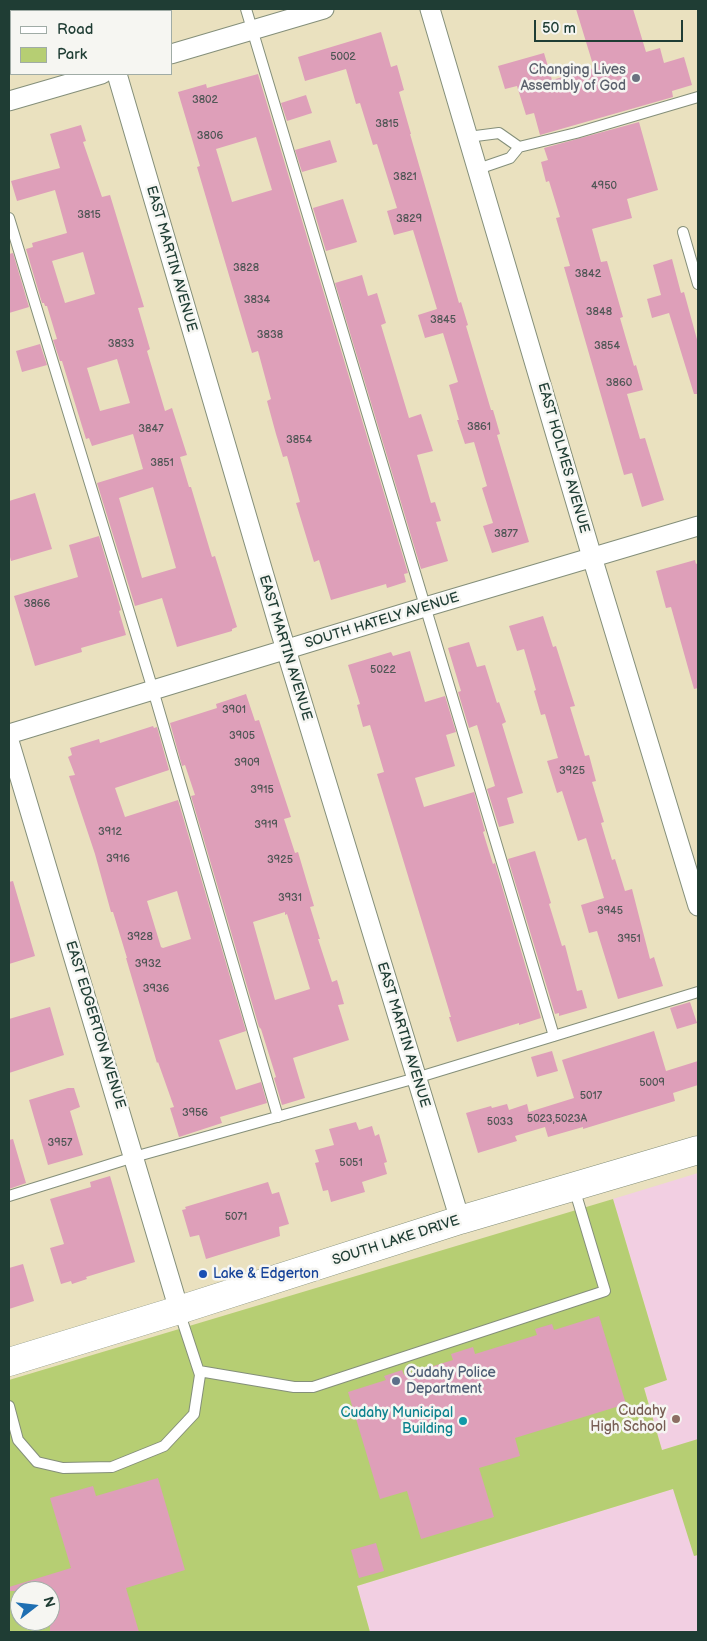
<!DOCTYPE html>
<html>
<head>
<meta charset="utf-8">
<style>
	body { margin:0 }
	#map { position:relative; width:707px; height:1641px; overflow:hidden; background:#eae1bf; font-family:"Balsamiq Sans",sans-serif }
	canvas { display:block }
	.frame { position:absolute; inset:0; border:10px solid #1f3d34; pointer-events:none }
	.legend { position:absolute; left:10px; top:10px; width:162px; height:65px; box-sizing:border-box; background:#f6f6f2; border:1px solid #a0aca6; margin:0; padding:6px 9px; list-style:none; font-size:15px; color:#1f3d34 }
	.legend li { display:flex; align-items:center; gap:10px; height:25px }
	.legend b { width:25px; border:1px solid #a0aca6 }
	.north { position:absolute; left:10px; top:1581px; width:50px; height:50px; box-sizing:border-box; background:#f6f6f2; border:1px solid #a0aca6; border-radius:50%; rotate:74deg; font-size:14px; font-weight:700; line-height:20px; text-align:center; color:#1f3d34 }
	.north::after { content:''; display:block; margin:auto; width:18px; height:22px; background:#1f6fb2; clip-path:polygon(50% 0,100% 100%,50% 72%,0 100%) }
	.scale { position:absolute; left:534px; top:20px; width:149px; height:22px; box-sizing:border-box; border:2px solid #1f3d34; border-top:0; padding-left:6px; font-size:15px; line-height:18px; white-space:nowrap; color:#1f3d34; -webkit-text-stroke:4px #f6f6f2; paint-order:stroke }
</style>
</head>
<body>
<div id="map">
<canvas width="707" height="1641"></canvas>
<div class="frame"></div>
<ul class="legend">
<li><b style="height:6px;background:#fff"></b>Road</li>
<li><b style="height:14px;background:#b6ce73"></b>Park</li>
</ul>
<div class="north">N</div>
<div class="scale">50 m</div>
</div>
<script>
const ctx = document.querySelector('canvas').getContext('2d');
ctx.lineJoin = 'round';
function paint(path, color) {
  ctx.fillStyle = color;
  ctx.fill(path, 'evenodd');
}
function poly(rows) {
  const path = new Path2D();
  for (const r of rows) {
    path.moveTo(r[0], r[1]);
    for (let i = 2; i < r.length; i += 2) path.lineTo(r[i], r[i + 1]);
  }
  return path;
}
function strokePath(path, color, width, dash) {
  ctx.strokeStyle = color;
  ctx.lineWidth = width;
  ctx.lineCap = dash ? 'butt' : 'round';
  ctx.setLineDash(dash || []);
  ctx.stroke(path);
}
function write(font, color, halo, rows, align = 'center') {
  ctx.font = font + ' "Balsamiq Sans",sans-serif';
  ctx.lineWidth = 5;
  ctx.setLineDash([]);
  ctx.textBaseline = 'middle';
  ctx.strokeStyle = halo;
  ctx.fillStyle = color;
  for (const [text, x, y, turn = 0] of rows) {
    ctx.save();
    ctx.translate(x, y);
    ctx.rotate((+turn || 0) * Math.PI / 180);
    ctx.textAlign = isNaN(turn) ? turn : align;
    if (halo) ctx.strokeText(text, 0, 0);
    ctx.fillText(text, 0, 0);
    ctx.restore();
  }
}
paint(poly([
	[698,1173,698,1632,370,1632,357,1586,673,1489,644,1387,667,1380,613,1199]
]), '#f2cfe2');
paint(poly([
	[613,1199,667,1380,644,1388,662,1450,698,1439,698,1555,694,1556,673,1489,357,1586,370,1632,9,1632,9,1380],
	[20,1591,50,1591,50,1621,20,1621]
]), '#b6ce73');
paint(poly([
	[576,9,633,9,646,52,660,48,664,63,684,57,692,85,672,91,673,97,540,135,534,113,526,115,517,86,505,89,498,66,544,53,552,80,594,68],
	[381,32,391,67,397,65,404,90,399,92,411,134,410,134,459,303,461,302,468,325,466,326,491,410,493,410,500,434,497,435,529,542,492,553,483,526,493,523,482,488,487,486,474,442,465,444,457,420,459,420,449,385,458,382,443,333,425,338,418,315,437,309,413,230,394,235,387,211,397,208,377,144,373,145,360,103,356,104,346,69,305,81,298,57],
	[258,74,408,573,404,574,406,582,387,588,386,584,331,600,319,560,314,562,296,503,300,502,287,456,283,457,276,434,267,401,271,399,258,351,252,353,197,167,200,166,178,92,206,84,207,88],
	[256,137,272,190,232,202,216,149],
	[306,95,312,113,287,121,281,103],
	[639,122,658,190,627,199,632,218,592,229,601,262,607,261,623,317,620,318,634,366,636,365,643,390,627,394,640,439,645,438,664,500,642,507,632,473,624,475,564,267,570,266,556,218,560,217,549,181,546,182,541,162,548,160,544,148],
	[81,125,86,141,83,142,102,197,110,195,144,307,138,308,150,349,147,351,165,411,172,408,187,455,180,457,189,487,191,487,212,557,215,556,237,627,232,629,232,631,177,647,162,598,135,606,97,483,143,469,133,434,92,446,89,438,86,439,62,361,60,361,53,340,57,339,47,306,45,306,44,303,42,303,26,249,33,247,32,243,67,233,55,190,17,201,11,181,60,168,50,134],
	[83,252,95,294,65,303,52,261],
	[117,359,130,403,100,411,87,368],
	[153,487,176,568,142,578,119,498],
	[330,140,337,162,302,172,295,150],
	[343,199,357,242,326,251,313,208],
	[13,253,29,307,9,313,9,254],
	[672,259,681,293,684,292,698,343,698,394,694,394,669,313,652,318,647,299,661,295,653,265],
	[362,275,368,296,377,293,386,323,381,325,409,418,421,414,433,451,417,455,431,503,435,502,441,521,436,522,448,561,421,569,335,283],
	[40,344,47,365,22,372,16,351],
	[35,493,52,549,11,561,9,553,9,501],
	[99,536,121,610,119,611,126,635,81,648,82,652,35,666,14,596,78,577,69,545],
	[695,560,696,564,698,563,698,688,694,689,671,607,666,608,656,571],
	[543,616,553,647,556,646,567,681,575,706,570,707,585,756,589,755,596,781,592,782,604,822,601,823,612,860,615,859,625,891,632,889,650,959,654,957,663,986,618,999,597,931,589,933,581,905,604,898,586,838,578,841,562,791,557,793,547,761,558,758,545,714,541,715,534,691,536,690,524,649,517,651,509,626],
	[469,642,477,667,485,665,497,703,499,702,506,722,502,724,523,793,507,798,514,823,499,827,487,789,495,786,477,725,469,728,458,692,461,691,448,648],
	[410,651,425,702,445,696,456,732,446,735,455,766,415,778,424,807,474,792,485,831,483,832,493,864,495,863,541,1018,519,1025,519,1023,457,1042,449,1017,451,1017,377,774,384,772,370,725,363,727,357,705,360,704,348,665,391,652,393,656],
	[246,694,255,721,259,720,291,817,284,819,295,853,298,852,314,906,310,907,320,939,318,939,332,982,337,980,344,1004,338,1005,349,1040,293,1058,305,1098,282,1105,274,1078,276,1077,261,1029,259,1027,191,796,195,795,185,765,182,766,170,723,217,708,216,704],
	[285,912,285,915,287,914,310,989,275,1000,253,922],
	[153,726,154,728,157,727,169,770,115,788,125,817,178,800,246,1031,219,1040,236,1090,261,1082,267,1103,220,1117,222,1123,179,1137,170,1108,174,1107,158,1062,157,1063,126,958,127,958,113,912,111,912,95,854,69,776,75,775,68,757,72,755,70,748,99,739,100,743],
	[177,891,191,939,163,948,161,947,147,901],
	[535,851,551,903,549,904,562,946,565,945,577,991,582,990,587,1008,559,1016,559,1013,555,1014,508,859],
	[13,881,35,956,9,964,9,882],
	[690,1002,697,1023,677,1029,670,1008],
	[50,1007,64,1055,9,1073,9,1019],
	[654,1031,666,1071,698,1061,698,1085,673,1093,675,1101,583,1129,583,1127,548,1137,545,1127,515,1136,517,1141,478,1153,466,1113,491,1106,492,1108,507,1104,509,1110,527,1104,529,1112,574,1098,562,1060],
	[552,1051,558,1071,537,1077,531,1057],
	[68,1088,74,1088,80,1107,70,1111,83,1155,48,1165,29,1100],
	[356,1122,359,1130,372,1126,375,1136,379,1134,387,1162,384,1163,387,1174,362,1182,365,1192,331,1202,328,1190,323,1191,315,1163,319,1162,315,1150,334,1145,329,1129],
	[13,1139,26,1183,9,1189,9,1140],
	[110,1176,135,1262,86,1277,87,1279,72,1284,71,1281,61,1284,50,1248,64,1244,50,1199,91,1187,90,1182],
	[268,1182,272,1194,279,1192,289,1224,279,1227,280,1236,206,1259,199,1235,190,1237,182,1210,186,1209,185,1207],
	[23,1264,34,1301,9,1309,9,1268],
	[599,1316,626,1404,515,1438,520,1456,479,1468,494,1517,421,1539,407,1491,380,1499,348,1392,386,1380,384,1376,402,1370,404,1375,453,1360,451,1354,473,1347,475,1354,537,1335,535,1329,552,1324,554,1330],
	[158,1478,185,1570,126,1588,139,1632,50,1632,50,1591,9,1591,9,1587,71,1568,50,1498,93,1486,96,1496],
	[376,1543,384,1571,359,1578,351,1550]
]), '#de9fb9');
const lane = poly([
	[246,9,554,1036],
	[468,137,499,133,519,147],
	[478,169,510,158,519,147,576,133,698,97],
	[9,218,153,690,278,1117],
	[683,232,698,284],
	[9,1196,134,1157,416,1078,698,992],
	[199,1371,294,1387,313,1387,605,1291,574,1188],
	[9,1406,18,1440,37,1462,63,1468,112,1467,164,1446,194,1414,200,1375,179,1311]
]);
const street = poly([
	[98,9,98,11],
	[430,9,592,557,698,906],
	[171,54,324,9],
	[117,74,280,630,460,1220],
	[9,101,102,74],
	[9,734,425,607,698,526],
	[9,741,179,1310]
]);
const secondary = poly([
	[9,1362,179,1310,460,1220,698,1150]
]);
strokePath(lane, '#848f7a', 12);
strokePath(street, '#848f7a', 21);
strokePath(secondary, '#848f7a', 29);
strokePath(lane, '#fff', 10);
strokePath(street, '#fff', 19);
strokePath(secondary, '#fff', 28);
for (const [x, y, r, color] of [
	[636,78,5,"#6b7280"],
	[203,1274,5,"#1a4fb4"],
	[396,1381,5,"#5c6f8a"],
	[676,1419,5,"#8d6e63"],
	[463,1421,5,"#0f9aa8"]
]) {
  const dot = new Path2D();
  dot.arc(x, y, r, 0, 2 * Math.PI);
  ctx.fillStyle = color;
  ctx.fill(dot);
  strokePath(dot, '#f6f6f2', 2);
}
write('11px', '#4f5655', null, [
	["5002",343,57],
	["3802",205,100],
	["3815",387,124],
	["3806",210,136],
	["3821",405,177],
	["4950",604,186],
	["3815",89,215],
	["3829",409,219],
	["3828",246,268],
	["3842",588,274],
	["3834",257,300],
	["3848",599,312],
	["3845",443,320],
	["3838",270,335],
	["3833",121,344],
	["3854",607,346],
	["3860",619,383],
	["3861",479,427],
	["3847",151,429],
	["3854",299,440],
	["3851",162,463],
	["3877",506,534],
	["3866",37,604],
	["5022",383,670],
	["3901",234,710],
	["3905",242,736],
	["3909",247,763],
	["3925",572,771],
	["3915",262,790],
	["3919",266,825],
	["3912",110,832],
	["3916",118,859],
	["3925",280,860],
	["3931",290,898],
	["3945",610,911],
	["3928",140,937],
	["3951",629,939],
	["3932",148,964],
	["3936",156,989],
	["5009",652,1083],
	["5017",591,1096],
	["3956",195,1113],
	["5023,5023A",557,1119],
	["5033",500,1122],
	["3957",60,1143],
	["5051",351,1163],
	["5071",236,1217]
]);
write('14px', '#5b616d', '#f6f6f2', [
	["Changing Lives",626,70],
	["Assembly of God",626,86]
], 'right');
write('14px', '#1f3d34', '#f6f6f2', [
	["EAST MARTIN AVENUE",171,259,74],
	["EAST HOLMES AVENUE",563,458,74],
	["SOUTH HATELY AVENUE",382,621,-17],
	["EAST MARTIN AVENUE",285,648,73],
	["EAST EDGERTON AVENUE",95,1025,73],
	["EAST MARTIN AVENUE",403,1035,73],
	["SOUTH LAKE DRIVE",396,1241,-18]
]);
write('14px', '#164399', '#f6f6f2', [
	["Lake & Edgerton",213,1274]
], 'left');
write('14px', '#4e5e75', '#f6f6f2', [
	["Cudahy Police",406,1373],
	["Department",406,1389]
], 'left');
write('14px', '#785e54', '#f6f6f2', [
	["Cudahy",666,1411],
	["High School",666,1427]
], 'right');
write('14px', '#0d838f', '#f6f6f2', [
	["Cudahy Municipal",453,1413],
	["Building",453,1429]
], 'right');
</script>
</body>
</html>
